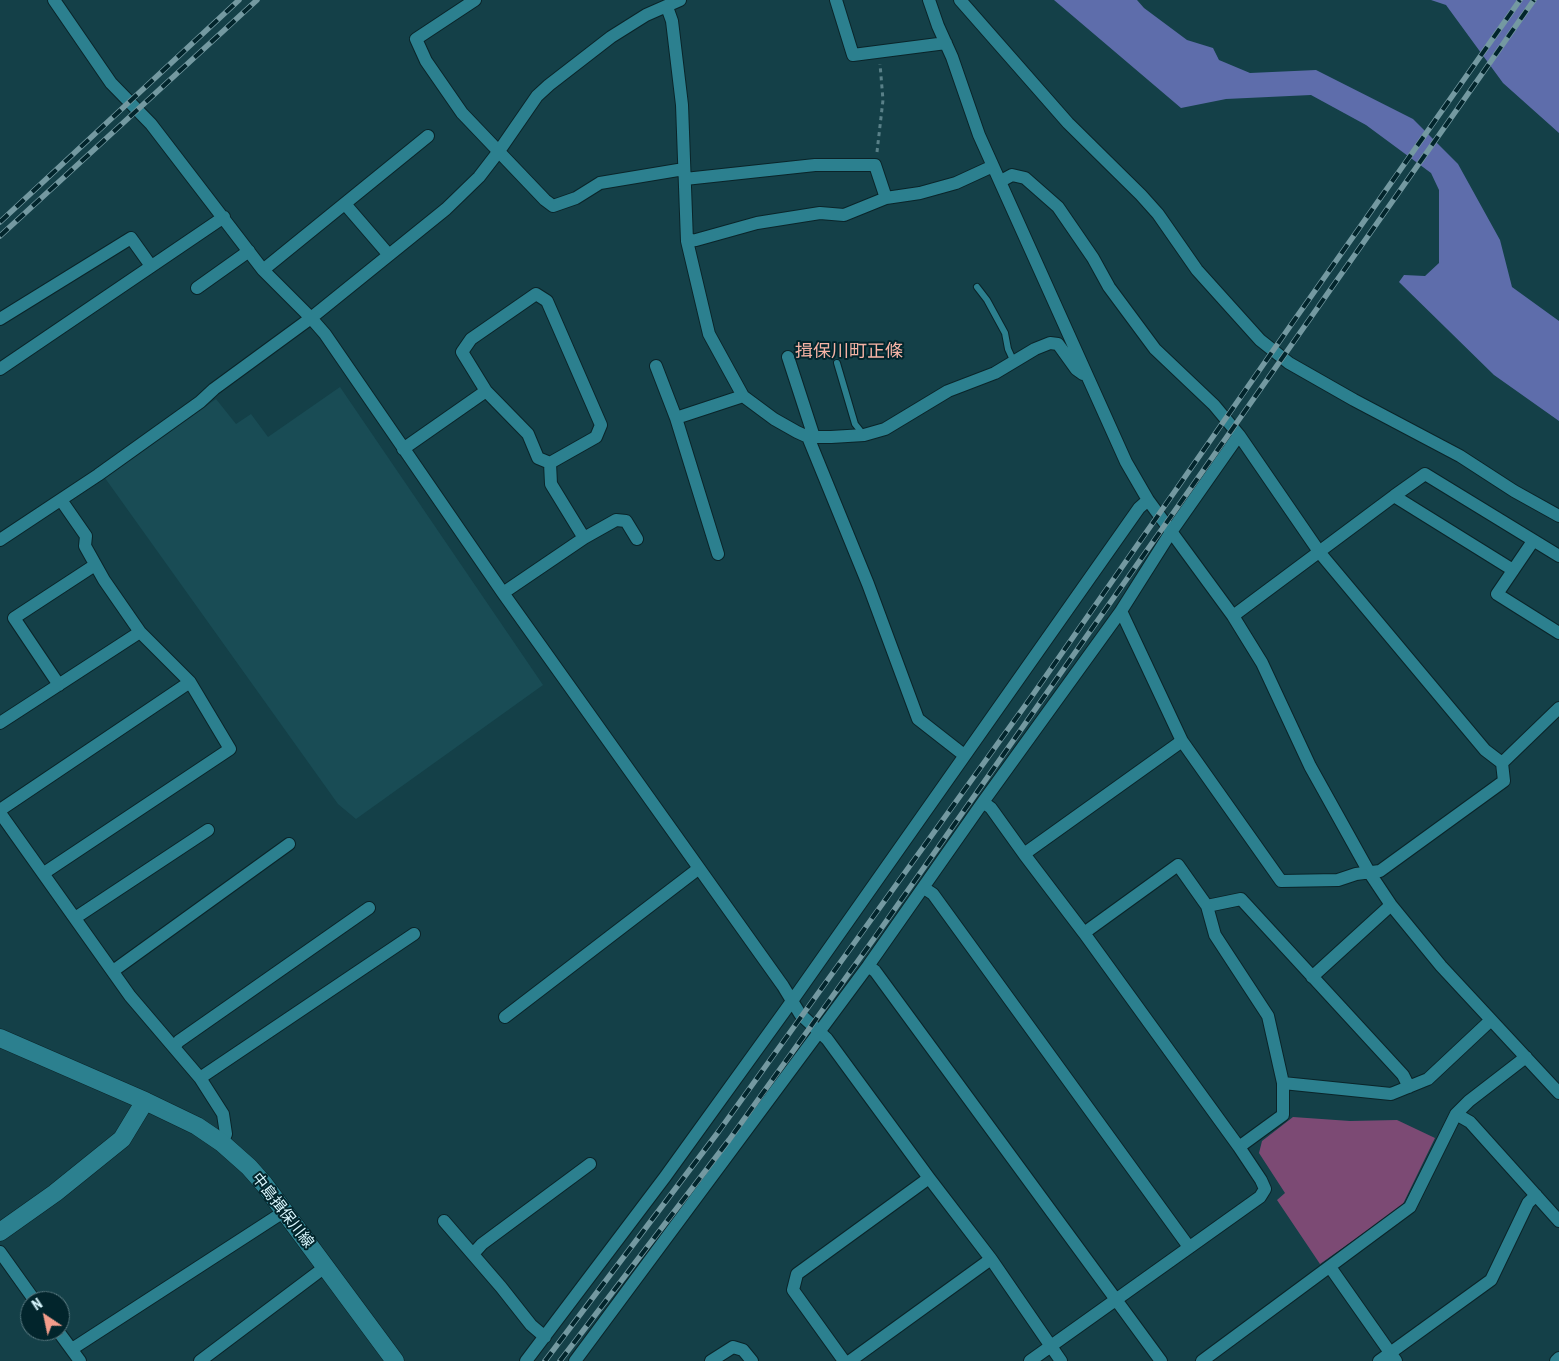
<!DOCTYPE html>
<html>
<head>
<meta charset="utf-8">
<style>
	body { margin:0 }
	#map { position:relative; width:1559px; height:1361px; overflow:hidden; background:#144048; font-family:"Roboto Condensed",sans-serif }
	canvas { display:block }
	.north { position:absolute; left:20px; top:1291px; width:50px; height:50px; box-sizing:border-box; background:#02252c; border:1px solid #587980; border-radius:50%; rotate:326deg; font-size:14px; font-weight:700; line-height:20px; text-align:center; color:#daf8ff }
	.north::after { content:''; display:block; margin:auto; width:18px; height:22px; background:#f49d8b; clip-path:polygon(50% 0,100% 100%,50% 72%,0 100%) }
</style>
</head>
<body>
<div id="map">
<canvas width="1559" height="1361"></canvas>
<div class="north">N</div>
</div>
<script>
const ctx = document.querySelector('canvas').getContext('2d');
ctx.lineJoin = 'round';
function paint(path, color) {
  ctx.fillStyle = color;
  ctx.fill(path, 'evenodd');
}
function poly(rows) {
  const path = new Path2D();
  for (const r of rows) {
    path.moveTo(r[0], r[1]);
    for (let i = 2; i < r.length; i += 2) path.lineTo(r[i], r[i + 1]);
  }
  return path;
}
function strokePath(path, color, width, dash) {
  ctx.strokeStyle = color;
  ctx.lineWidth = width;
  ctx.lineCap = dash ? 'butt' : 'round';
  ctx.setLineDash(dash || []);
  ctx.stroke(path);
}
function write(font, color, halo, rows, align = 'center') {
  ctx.font = font + ' "Roboto Condensed","Noto Sans JP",sans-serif';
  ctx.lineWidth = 4;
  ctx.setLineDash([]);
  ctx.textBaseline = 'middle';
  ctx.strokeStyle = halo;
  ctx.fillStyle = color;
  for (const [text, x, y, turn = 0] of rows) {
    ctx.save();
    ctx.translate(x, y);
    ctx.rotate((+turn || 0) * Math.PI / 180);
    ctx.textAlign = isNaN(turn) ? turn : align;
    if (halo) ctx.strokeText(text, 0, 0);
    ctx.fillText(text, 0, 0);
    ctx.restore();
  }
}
paint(poly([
	[340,387,543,685,356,819,338,804,105,478,216,399,236,424,251,414,268,437]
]), '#194c55');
paint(poly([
	[1293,1117,1350,1121,1397,1120,1435,1138,1402,1206,1320,1264,1277,1200,1285,1193,1259,1153,1262,1141]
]), '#7c4a74');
paint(poly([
	[1054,0,1137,0,1144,8,1187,40,1213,48,1219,60,1250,73,1316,70,1413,119,1458,164,1500,240,1512,287,1559,321,1559,421,1494,375,1399,282,1404,275,1425,276,1439,263,1439,190,1431,173,1366,125,1311,95,1226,99,1181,108],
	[1431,0,1559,0,1559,133,1503,83,1446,5]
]), '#5e6dab');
const lane = poly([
	[977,287,987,300,1005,333,1008,349,1014,362],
	[837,363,855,424,863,434]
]);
const street = poly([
	[54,0,111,83,151,124,263,270,311,318,325,334,503,593,783,986,800,1014,827,1039,929,1178,991,1259,1061,1361],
	[475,0,416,39,426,61,462,113,545,200,553,206,576,198,600,183,684,169],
	[836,0,853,55,946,43],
	[929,0,938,26,952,57,979,135,1126,462,1148,500,1233,616,1262,663,1310,766,1369,872,1391,905,1441,966,1559,1093],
	[960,0,1068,123,1141,195,1158,214,1197,270,1260,340,1289,363,1354,400,1460,456,1514,491,1559,516],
	[667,7,672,21,682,105,687,241,709,334,743,396,774,419,797,432,808,437,831,437,864,435,885,429,948,391,995,373,1035,349,1050,343,1058,344,1076,369,1083,374],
	[685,179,815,165,875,165,886,198],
	[1001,181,1012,175,1025,178,1058,207,1093,258,1109,287,1155,349,1214,405,1239,435,1320,553,1485,750,1502,763,1504,781,1380,871,1356,874,1338,880,1281,881,1182,741,1121,611],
	[345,204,389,255],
	[687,241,696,240,757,223,820,213,844,215,886,198,920,193,956,183,993,166],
	[263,270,428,136],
	[197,288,249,251],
	[0,319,131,238,151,266],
	[788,357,814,437],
	[656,366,676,418,718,554],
	[0,369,224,217],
	[676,418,743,396],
	[808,437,868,584,918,719,964,755],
	[403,449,486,391],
	[550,463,596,437,601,425,547,301,536,294,471,339,462,352,486,391,528,434,538,458,550,463,551,484,584,538],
	[1394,496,1513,570],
	[0,540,98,475,200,402,214,389,311,318,446,209,479,177,499,151,537,96,549,85,611,37,646,15,680,0],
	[1533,541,1497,594,1559,633],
	[503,593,584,538,616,520,626,521,637,539],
	[1233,616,1394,496,1425,474,1559,556],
	[59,685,14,618,95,565],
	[0,723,140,632],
	[1502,763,1559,708],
	[983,802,991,808,1024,854,1084,933,1239,1147,1261,1180,1265,1189,1260,1197,1030,1361],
	[0,810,190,682],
	[0,813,130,996,200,1078,223,1114,226,1134,222,1143],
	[1024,854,1182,741],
	[44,873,230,749,190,682,140,632,104,580,85,546,86,536,61,500],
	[924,888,933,894,1189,1247],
	[1207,906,1241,899,1403,1075,1409,1087],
	[75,918,208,830],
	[1084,933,1178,865,1207,906,1215,935,1268,1016,1283,1083,1283,1115,1239,1147],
	[868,966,875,971,1161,1361],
	[113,971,289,844],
	[1312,977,1391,905],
	[505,1017,698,869],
	[174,1047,179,1041,369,908],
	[200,1078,414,934],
	[1283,1083,1391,1094,1428,1079,1491,1020],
	[1456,1114,1470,1122,1559,1221],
	[444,1221,501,1287,531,1325,545,1337],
	[0,1252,35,1301],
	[473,1254,482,1244,590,1164],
	[1330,1267,1396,1361],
	[58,1331,80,1361],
	[72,1349,285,1211],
	[200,1361,325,1267],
	[526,1361,665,1177,792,1001,1139,508,1148,500],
	[575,1361,868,966,983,802,1121,611,1171,532,1239,435],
	[711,1361,733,1347,743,1350,752,1361],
	[844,1361,793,1290,797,1274,929,1178],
	[850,1361,991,1259],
	[1202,1361,1410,1207,1456,1114,1469,1101,1526,1057],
	[1379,1361,1491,1280,1528,1203,1536,1195],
	[1556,1361,1559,1358]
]);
const secondary = poly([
	[0,1038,145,1101,197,1126,222,1143,249,1167,264,1184,395,1361],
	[0,1232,55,1193,122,1139,145,1101]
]);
strokePath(lane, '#0a2429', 8);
strokePath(street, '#0a2429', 14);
strokePath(secondary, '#0a2429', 19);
strokePath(poly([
	[877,152,883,100,880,64]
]), '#598088', 3, [4, 4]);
strokePath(lane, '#2c808f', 6);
strokePath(street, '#2c808f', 12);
strokePath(secondary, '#2c808f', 18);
const rail = poly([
	[0,222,239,0],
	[0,236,257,0],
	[545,1361,719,1131,1032,696,1293,322,1520,0],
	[560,1361,729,1140,873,940,1534,0]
]);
strokePath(rail, '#7499a1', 5.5);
strokePath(rail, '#02252c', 4, [11]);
write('15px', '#daf8ff', '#02252c', [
	["中島揖保川線",282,1211,52]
]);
write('18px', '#f5b3a5', '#02252c', [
	["揖保川町正條",849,352]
]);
</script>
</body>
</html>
